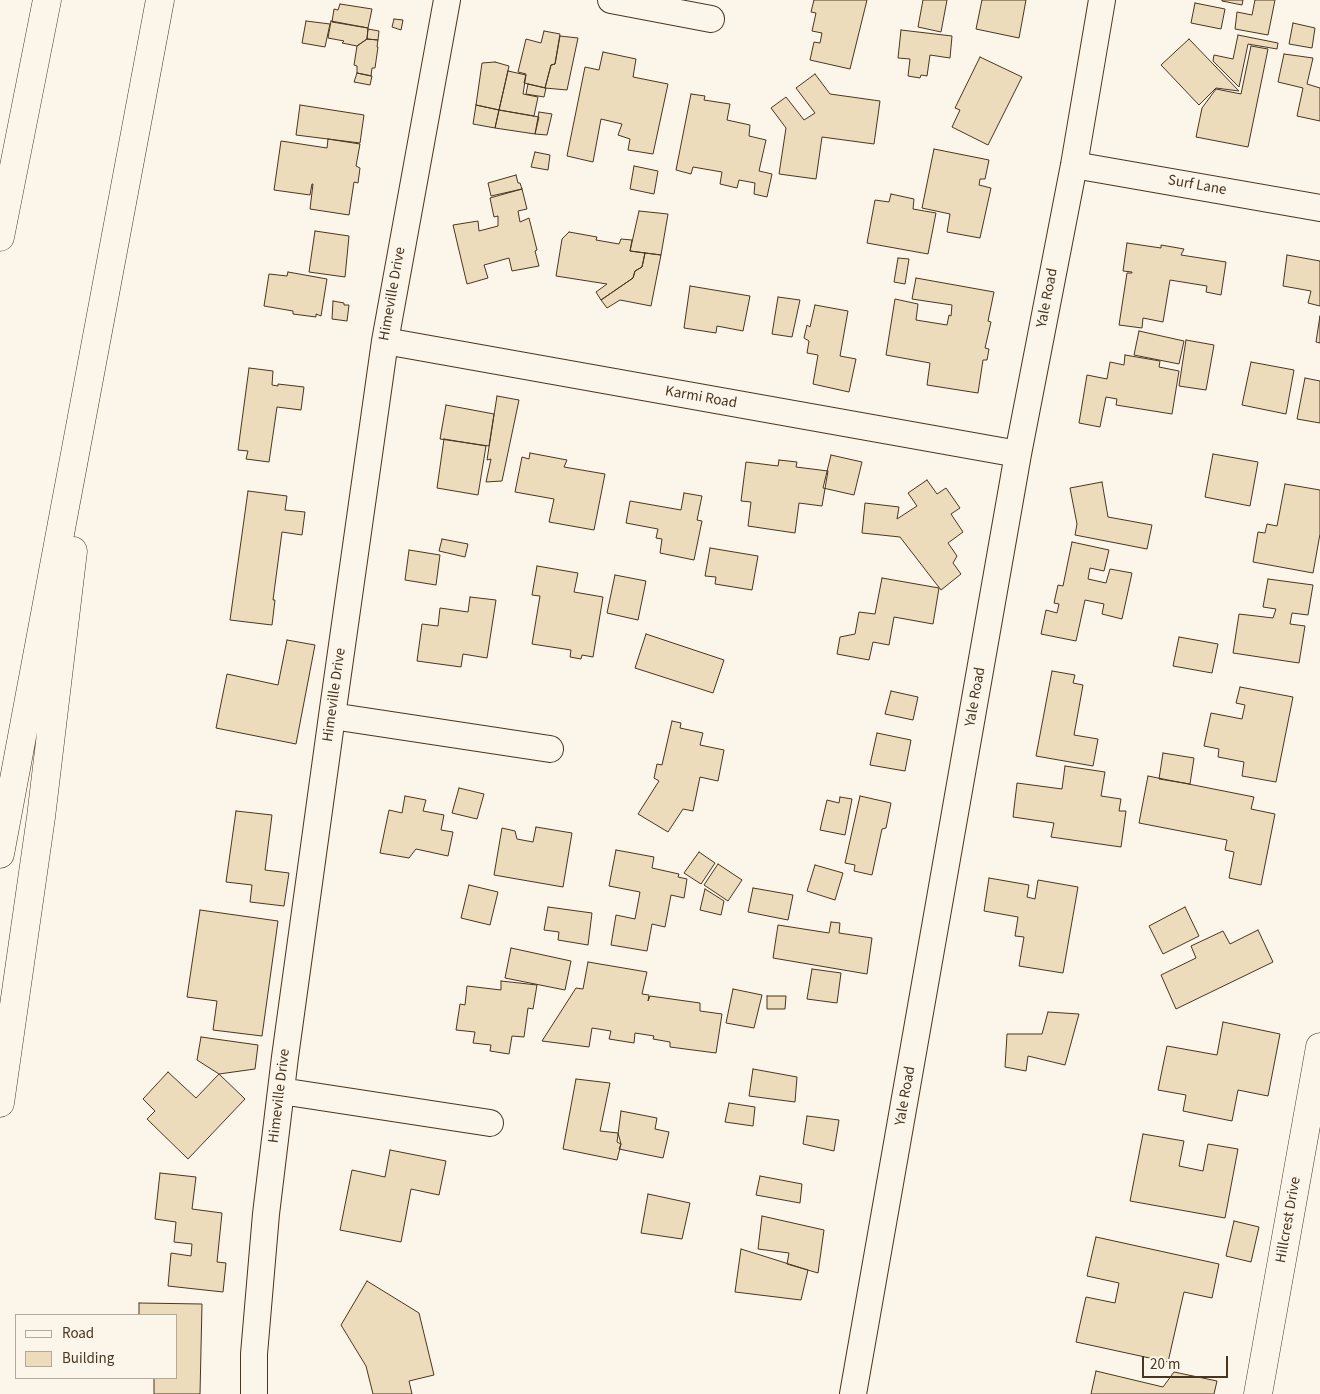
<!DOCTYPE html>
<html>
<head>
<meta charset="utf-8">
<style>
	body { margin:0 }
	#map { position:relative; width:1320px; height:1394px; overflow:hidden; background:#fbf6e9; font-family:"Source Sans 3",sans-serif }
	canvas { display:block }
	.legend { position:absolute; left:15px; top:1314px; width:162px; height:65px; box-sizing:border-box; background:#fbf6e9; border:1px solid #b4a999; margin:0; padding:6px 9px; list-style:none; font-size:15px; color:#4a3520 }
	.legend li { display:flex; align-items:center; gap:10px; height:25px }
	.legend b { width:25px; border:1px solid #b4a999 }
	.scale { position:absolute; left:1142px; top:1356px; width:86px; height:22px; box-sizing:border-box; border:2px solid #4a3520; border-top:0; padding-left:6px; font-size:15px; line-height:18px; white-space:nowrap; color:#4a3520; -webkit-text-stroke:4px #fbf6e9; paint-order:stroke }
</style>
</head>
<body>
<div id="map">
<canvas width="1320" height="1394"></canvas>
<ul class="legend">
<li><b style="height:6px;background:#fbf6e9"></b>Road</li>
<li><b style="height:14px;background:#ecdcbc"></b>Building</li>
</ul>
<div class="scale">20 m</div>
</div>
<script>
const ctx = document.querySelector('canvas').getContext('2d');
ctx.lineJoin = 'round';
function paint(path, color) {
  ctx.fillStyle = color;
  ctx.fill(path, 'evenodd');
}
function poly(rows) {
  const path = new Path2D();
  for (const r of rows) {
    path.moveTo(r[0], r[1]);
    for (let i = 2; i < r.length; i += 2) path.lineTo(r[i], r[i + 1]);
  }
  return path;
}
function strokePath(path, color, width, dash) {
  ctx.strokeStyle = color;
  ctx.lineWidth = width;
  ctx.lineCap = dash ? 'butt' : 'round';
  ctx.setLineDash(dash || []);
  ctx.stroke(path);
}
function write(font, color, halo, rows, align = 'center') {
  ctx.font = font + ' "Source Sans 3",sans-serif';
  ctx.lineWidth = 4;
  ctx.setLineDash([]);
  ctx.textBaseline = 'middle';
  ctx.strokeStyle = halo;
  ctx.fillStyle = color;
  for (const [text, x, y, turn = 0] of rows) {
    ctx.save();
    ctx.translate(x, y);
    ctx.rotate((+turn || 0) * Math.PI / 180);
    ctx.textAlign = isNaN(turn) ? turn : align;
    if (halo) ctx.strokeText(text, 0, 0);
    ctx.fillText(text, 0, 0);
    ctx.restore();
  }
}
const building = poly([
	[814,0,867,0,850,69,810,60,814,42,820,43,822,33,812,31,816,13,811,12,814,0],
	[923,0,947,0,941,32,918,27,923,0],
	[982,0,1026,0,1019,38,976,29,982,0],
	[1222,0,1243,0,1242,5,1222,1,1222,0],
	[1255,0,1275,0,1268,35,1235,29,1237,12,1252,15,1255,0],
	[1195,3,1225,9,1221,29,1191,23,1195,3],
	[340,4,372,9,368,28,332,22,334,9,338,10,340,4],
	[394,19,403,20,401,30,392,27,394,19],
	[306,21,330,24,325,47,302,43,306,21],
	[331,21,368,28,367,39,357,46,342,43,344,41,328,38,331,21],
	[1293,23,1315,28,1312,48,1289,44,1293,23],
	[368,29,379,31,378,40,367,39,368,29],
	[901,30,952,36,950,58,930,55,927,76,921,75,920,78,908,76,910,59,898,58,901,30],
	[544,31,560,34,555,64,551,65,545,88,524,83,526,74,518,72,526,39,541,43,544,31],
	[1238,35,1278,43,1277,49,1248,44,1239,87,1213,61,1214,55,1233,59,1238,35],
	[560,36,578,38,567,90,545,88,551,65,555,64,560,36],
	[367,39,378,40,377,47,378,47,375,68,372,68,371,76,357,73,357,66,354,65,357,46,367,39],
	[1189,39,1239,91,1216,88,1199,105,1161,65,1189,39],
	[1251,46,1268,49,1248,147,1196,137,1202,108,1216,89,1241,94,1251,46],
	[603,52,636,59,633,77,668,84,653,154,628,150,630,139,618,135,622,124,601,119,593,162,567,156,585,67,599,70,603,52],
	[1284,54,1313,58,1307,84,1320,88,1320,121,1297,116,1303,88,1278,82,1284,54],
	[980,57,1022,77,988,145,952,127,960,110,955,108,980,57],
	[495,62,509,66,499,110,476,105,482,63,495,62],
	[508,71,526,75,523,94,538,97,534,116,499,110,508,71],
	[357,73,372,76,370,85,354,82,357,73],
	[815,74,830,94,880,101,874,144,822,137,816,179,779,174,786,128,771,108,786,97,804,120,815,113,796,88,815,74],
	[528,84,546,88,544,97,526,94,528,84],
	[691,94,705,96,704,100,730,104,727,120,750,125,749,136,766,140,759,171,772,174,767,197,754,194,755,183,739,180,737,188,720,184,722,172,693,167,691,174,676,170,691,94],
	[300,105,364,115,360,143,296,135,300,105],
	[476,105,499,110,495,128,473,124,476,105],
	[499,110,539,117,535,134,495,128,499,110],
	[539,112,552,114,547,135,535,134,539,112],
	[328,139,360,144,356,166,360,168,358,183,354,182,349,215,310,209,313,184,312,184,310,195,274,190,281,141,327,148,328,139],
	[934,149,989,160,985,179,980,179,979,185,991,188,980,238,947,232,950,214,922,208,934,149],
	[535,152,550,155,548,170,531,167,535,152],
	[634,166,658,171,654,194,630,189,634,166],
	[516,175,518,183,520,183,522,189,491,196,488,183,516,175],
	[522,189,527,209,518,211,520,222,529,218,537,250,535,251,539,266,512,271,509,258,484,265,488,278,467,284,453,225,478,221,479,231,498,226,498,216,494,217,490,198,522,189],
	[891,194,914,199,913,209,936,213,928,254,867,243,875,200,889,202,891,194],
	[639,211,668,214,661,255,630,251,639,211],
	[315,231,349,236,345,277,309,272,315,231],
	[569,232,597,237,596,240,619,244,621,239,632,240,630,251,645,253,642,267,635,271,633,278,601,300,596,292,607,284,556,276,562,239,569,232],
	[1127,243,1161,248,1161,245,1184,249,1181,255,1226,262,1221,295,1206,292,1207,286,1170,280,1163,322,1143,318,1142,328,1119,325,1127,273,1132,273,1132,272,1123,271,1127,243],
	[645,253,661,255,651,306,620,300,607,308,601,300,633,278,635,271,642,267,645,253],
	[1287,255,1320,261,1320,306,1308,303,1311,291,1283,286,1287,255],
	[898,258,909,259,905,284,894,282,898,258],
	[288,272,327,279,321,316,316,314,316,317,293,314,293,311,264,306,269,274,287,276,288,272],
	[916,278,994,292,988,321,991,322,985,348,989,349,987,360,983,360,978,393,927,385,930,363,886,355,895,299,918,304,916,320,947,325,949,315,951,316,952,305,912,299,916,278],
	[690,286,750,296,743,331,717,326,716,333,684,328,690,286],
	[778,297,800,300,792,337,772,334,778,297],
	[333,301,344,303,344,305,349,305,347,321,332,319,333,301],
	[815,305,848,311,840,356,856,359,849,392,813,384,818,355,807,353,809,341,804,338,807,325,810,327,815,305],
	[1320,316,1320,343,1316,342,1320,316],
	[1139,331,1184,341,1179,364,1134,355,1139,331],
	[1186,340,1214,345,1206,390,1179,386,1186,340],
	[1125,355,1160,361,1159,367,1179,371,1172,414,1116,405,1117,399,1106,397,1100,427,1079,423,1087,375,1107,379,1110,362,1124,365,1125,355],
	[1251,362,1294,370,1286,414,1242,405,1251,362],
	[249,368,273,371,272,385,278,386,278,384,304,387,301,410,277,407,269,462,246,459,248,451,238,450,249,368],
	[1305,378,1320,381,1320,423,1297,419,1305,378],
	[497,396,519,400,502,481,486,482,491,459,487,460,497,396],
	[446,405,494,414,489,446,440,439,446,405],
	[444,439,486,446,478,495,437,488,444,439],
	[530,453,567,460,564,467,605,474,594,530,549,522,554,499,515,492,522,457,529,459,530,453],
	[1213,454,1258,462,1250,506,1205,497,1213,454],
	[831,455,862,462,854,495,823,488,831,455],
	[779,460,797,462,796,467,828,471,822,506,799,503,795,533,748,526,751,502,741,501,746,462,778,466,779,460],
	[927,480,937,494,946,488,960,508,951,514,963,532,948,543,957,556,953,563,961,574,941,590,900,537,862,533,865,503,899,507,897,519,917,506,908,493,927,480],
	[1102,482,1108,517,1152,525,1147,549,1075,535,1077,524,1070,488,1102,482],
	[1285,484,1320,490,1320,534,1313,573,1253,562,1258,532,1265,533,1267,524,1277,526,1285,484],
	[248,491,287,496,285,510,305,512,302,535,282,532,273,600,275,600,272,625,230,620,248,491],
	[684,493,702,496,697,520,702,521,694,560,660,553,662,539,656,538,658,529,626,523,630,501,681,510,684,493],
	[442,539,468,544,465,557,439,551,442,539],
	[1072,542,1109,550,1104,571,1090,568,1088,579,1106,583,1110,569,1132,573,1122,619,1102,614,1104,604,1085,600,1076,641,1041,634,1046,610,1057,613,1059,604,1054,603,1058,585,1063,586,1072,542],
	[710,548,758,556,752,590,715,584,716,577,705,576,710,548],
	[409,550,440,555,436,585,405,580,409,550],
	[537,566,578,573,574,592,603,597,593,657,582,655,581,659,570,657,571,650,532,644,540,596,532,595,537,566],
	[615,575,646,581,638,620,607,613,615,575],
	[882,578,939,588,933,624,894,617,889,645,873,642,869,660,837,654,840,637,855,634,859,612,875,614,882,578],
	[1268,579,1313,585,1308,615,1292,613,1290,624,1305,626,1299,663,1233,653,1239,614,1273,618,1276,609,1263,607,1268,579],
	[470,597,496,600,487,658,463,654,461,667,417,661,422,624,438,626,440,608,468,612,470,597],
	[646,634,724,660,713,693,635,668,646,634],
	[1179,637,1218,644,1212,673,1173,666,1179,637],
	[287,640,315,645,296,744,216,728,227,674,278,685,287,640],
	[1052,671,1075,675,1073,683,1083,685,1074,735,1098,739,1093,766,1036,756,1052,671],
	[1240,687,1293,697,1276,782,1242,776,1244,762,1218,757,1219,749,1204,746,1211,713,1242,719,1245,705,1236,703,1240,687],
	[891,691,918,697,913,720,885,714,891,691],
	[672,721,681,723,680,728,703,733,700,745,724,750,718,781,700,777,693,811,683,809,668,832,638,814,659,781,654,778,657,764,662,765,672,721],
	[877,733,911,740,905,771,870,765,877,733],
	[1163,753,1194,758,1190,784,1159,779,1163,753],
	[1065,766,1105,772,1101,796,1121,799,1119,811,1126,811,1121,847,1051,837,1054,823,1013,817,1017,783,1062,789,1065,766],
	[1148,776,1254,797,1251,809,1275,814,1261,885,1229,878,1234,852,1225,850,1227,840,1139,823,1148,776],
	[459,788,484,794,477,819,452,813,459,788],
	[405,796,426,800,423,811,444,815,441,830,453,832,448,856,416,849,409,858,380,853,389,810,402,813,405,796],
	[860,796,891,803,886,828,882,829,872,875,854,871,855,865,845,863,860,796],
	[840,797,852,799,845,835,820,830,827,800,839,803,840,797],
	[236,811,272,815,265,870,289,873,284,906,250,902,252,885,226,882,236,811],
	[536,827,572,833,563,887,494,875,502,828,515,831,517,839,533,842,536,827],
	[616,850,654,857,652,868,679,874,678,877,687,879,684,898,671,895,665,927,652,924,647,951,611,945,616,915,635,919,640,892,609,886,616,850],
	[699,852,715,863,701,884,684,873,699,852],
	[718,864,742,880,728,901,704,885,718,864],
	[815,865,843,873,835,900,807,891,815,865],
	[989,878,1029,885,1027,897,1035,899,1038,880,1078,887,1063,973,1019,966,1024,937,1015,936,1018,917,984,911,989,878],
	[469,885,498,892,490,925,461,918,469,885],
	[753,888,793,895,788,920,748,912,753,888],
	[705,889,724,901,721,915,700,910,705,889],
	[548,907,592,913,588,945,558,940,559,932,544,930,548,907],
	[1185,907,1199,936,1163,954,1149,926,1185,907],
	[200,910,278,921,262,1036,213,1030,217,1001,187,997,200,910],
	[831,922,840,923,839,933,872,938,867,974,773,958,778,925,829,933,831,922],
	[1258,930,1273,962,1176,1009,1161,975,1196,958,1191,946,1223,931,1230,944,1258,930],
	[511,948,571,961,565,990,505,978,511,948],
	[588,962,647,972,642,994,649,995,648,1001,650,996,700,1003,700,1011,722,1014,716,1053,670,1047,670,1042,653,1039,654,1036,635,1033,634,1043,609,1039,611,1031,592,1028,589,1047,542,1041,576,988,583,989,588,962],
	[812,969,841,973,837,1003,807,999,812,969],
	[501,981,537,985,533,1009,528,1008,524,1037,512,1036,509,1054,490,1051,491,1045,473,1043,475,1032,456,1030,460,1004,465,1005,467,986,501,990,501,981],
	[733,989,762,995,754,1028,726,1023,733,989],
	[767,996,786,996,785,1009,767,1009,767,996],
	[1048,1012,1079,1014,1065,1065,1028,1056,1026,1071,1005,1067,1007,1034,1042,1034,1048,1012],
	[1223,1022,1280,1034,1268,1096,1238,1090,1232,1121,1183,1111,1186,1095,1158,1090,1167,1046,1217,1055,1223,1022],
	[201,1037,258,1045,255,1069,219,1074,197,1060,201,1037],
	[753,1069,797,1077,795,1102,749,1096,753,1069],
	[168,1072,196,1098,219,1074,245,1099,188,1159,147,1119,155,1111,143,1099,168,1072],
	[576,1079,610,1083,600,1131,618,1133,621,1144,617,1160,563,1149,576,1079],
	[729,1103,755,1107,753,1126,725,1122,729,1103],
	[621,1111,657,1118,655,1129,669,1132,663,1158,619,1149,621,1144,617,1142,621,1111],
	[807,1116,839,1120,834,1151,803,1144,807,1116],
	[1143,1134,1184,1141,1179,1166,1203,1171,1208,1144,1238,1149,1225,1218,1130,1201,1143,1134],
	[390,1150,446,1161,439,1195,411,1189,401,1242,340,1230,352,1170,385,1177,390,1150],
	[160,1173,196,1177,192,1209,222,1213,217,1262,226,1263,223,1292,168,1286,171,1253,191,1256,192,1244,174,1242,176,1222,155,1219,160,1173],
	[760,1176,802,1184,800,1203,756,1195,760,1176],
	[648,1194,690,1203,682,1239,641,1233,648,1194],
	[762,1216,824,1230,818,1273,787,1264,789,1253,758,1249,762,1216],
	[1234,1221,1259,1227,1251,1262,1226,1256,1234,1221],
	[1096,1237,1219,1264,1212,1298,1184,1292,1168,1362,1076,1342,1086,1297,1115,1303,1119,1283,1087,1276,1096,1237],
	[741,1249,808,1270,801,1300,735,1292,741,1249],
	[367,1281,419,1313,434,1375,409,1381,412,1394,373,1394,366,1366,341,1325,367,1281],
	[139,1303,202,1304,200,1394,154,1394,154,1378,176,1378,176,1315,139,1315,139,1303],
	[1096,1371,1163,1387,1174,1372,1217,1381,1214,1394,1091,1394,1096,1371]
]);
paint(building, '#ecdcbc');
strokePath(building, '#4a3520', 1);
const minor = poly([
	[611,0,711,19],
	[1074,165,1320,208],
	[385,341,1018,454],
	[332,716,550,749],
	[281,1091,490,1123],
	[254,1394,254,1354,266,1214,285,1057,332,716,385,341,447,0],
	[853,1394,1018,454,1074,165,1102,0]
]);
const tertiary = poly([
	[1258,1394,1320,1047]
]);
const motorway = poly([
	[0,237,47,0],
	[0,854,160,0],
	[0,1103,41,817,73,551]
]);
strokePath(minor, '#4a3520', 28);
strokePath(tertiary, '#4a3520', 29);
strokePath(motorway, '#4a3520', 29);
strokePath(minor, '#fbf6e9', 26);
strokePath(tertiary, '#fbf6e9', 28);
strokePath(motorway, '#fbf6e9', 28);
write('15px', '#4a3520', '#fbf6e9', [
	["Surf Lane",1197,186,10],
	["Himeville Drive",393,294,-80],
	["Yale Road",1048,298,-79],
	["Karmi Road",701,398,10],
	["Himeville Drive",335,695,-82],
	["Yale Road",976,697,-80],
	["Himeville Drive",280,1096,-83],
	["Yale Road",906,1096,-80],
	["Hillcrest Drive",1289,1220,-80]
]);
</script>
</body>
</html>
